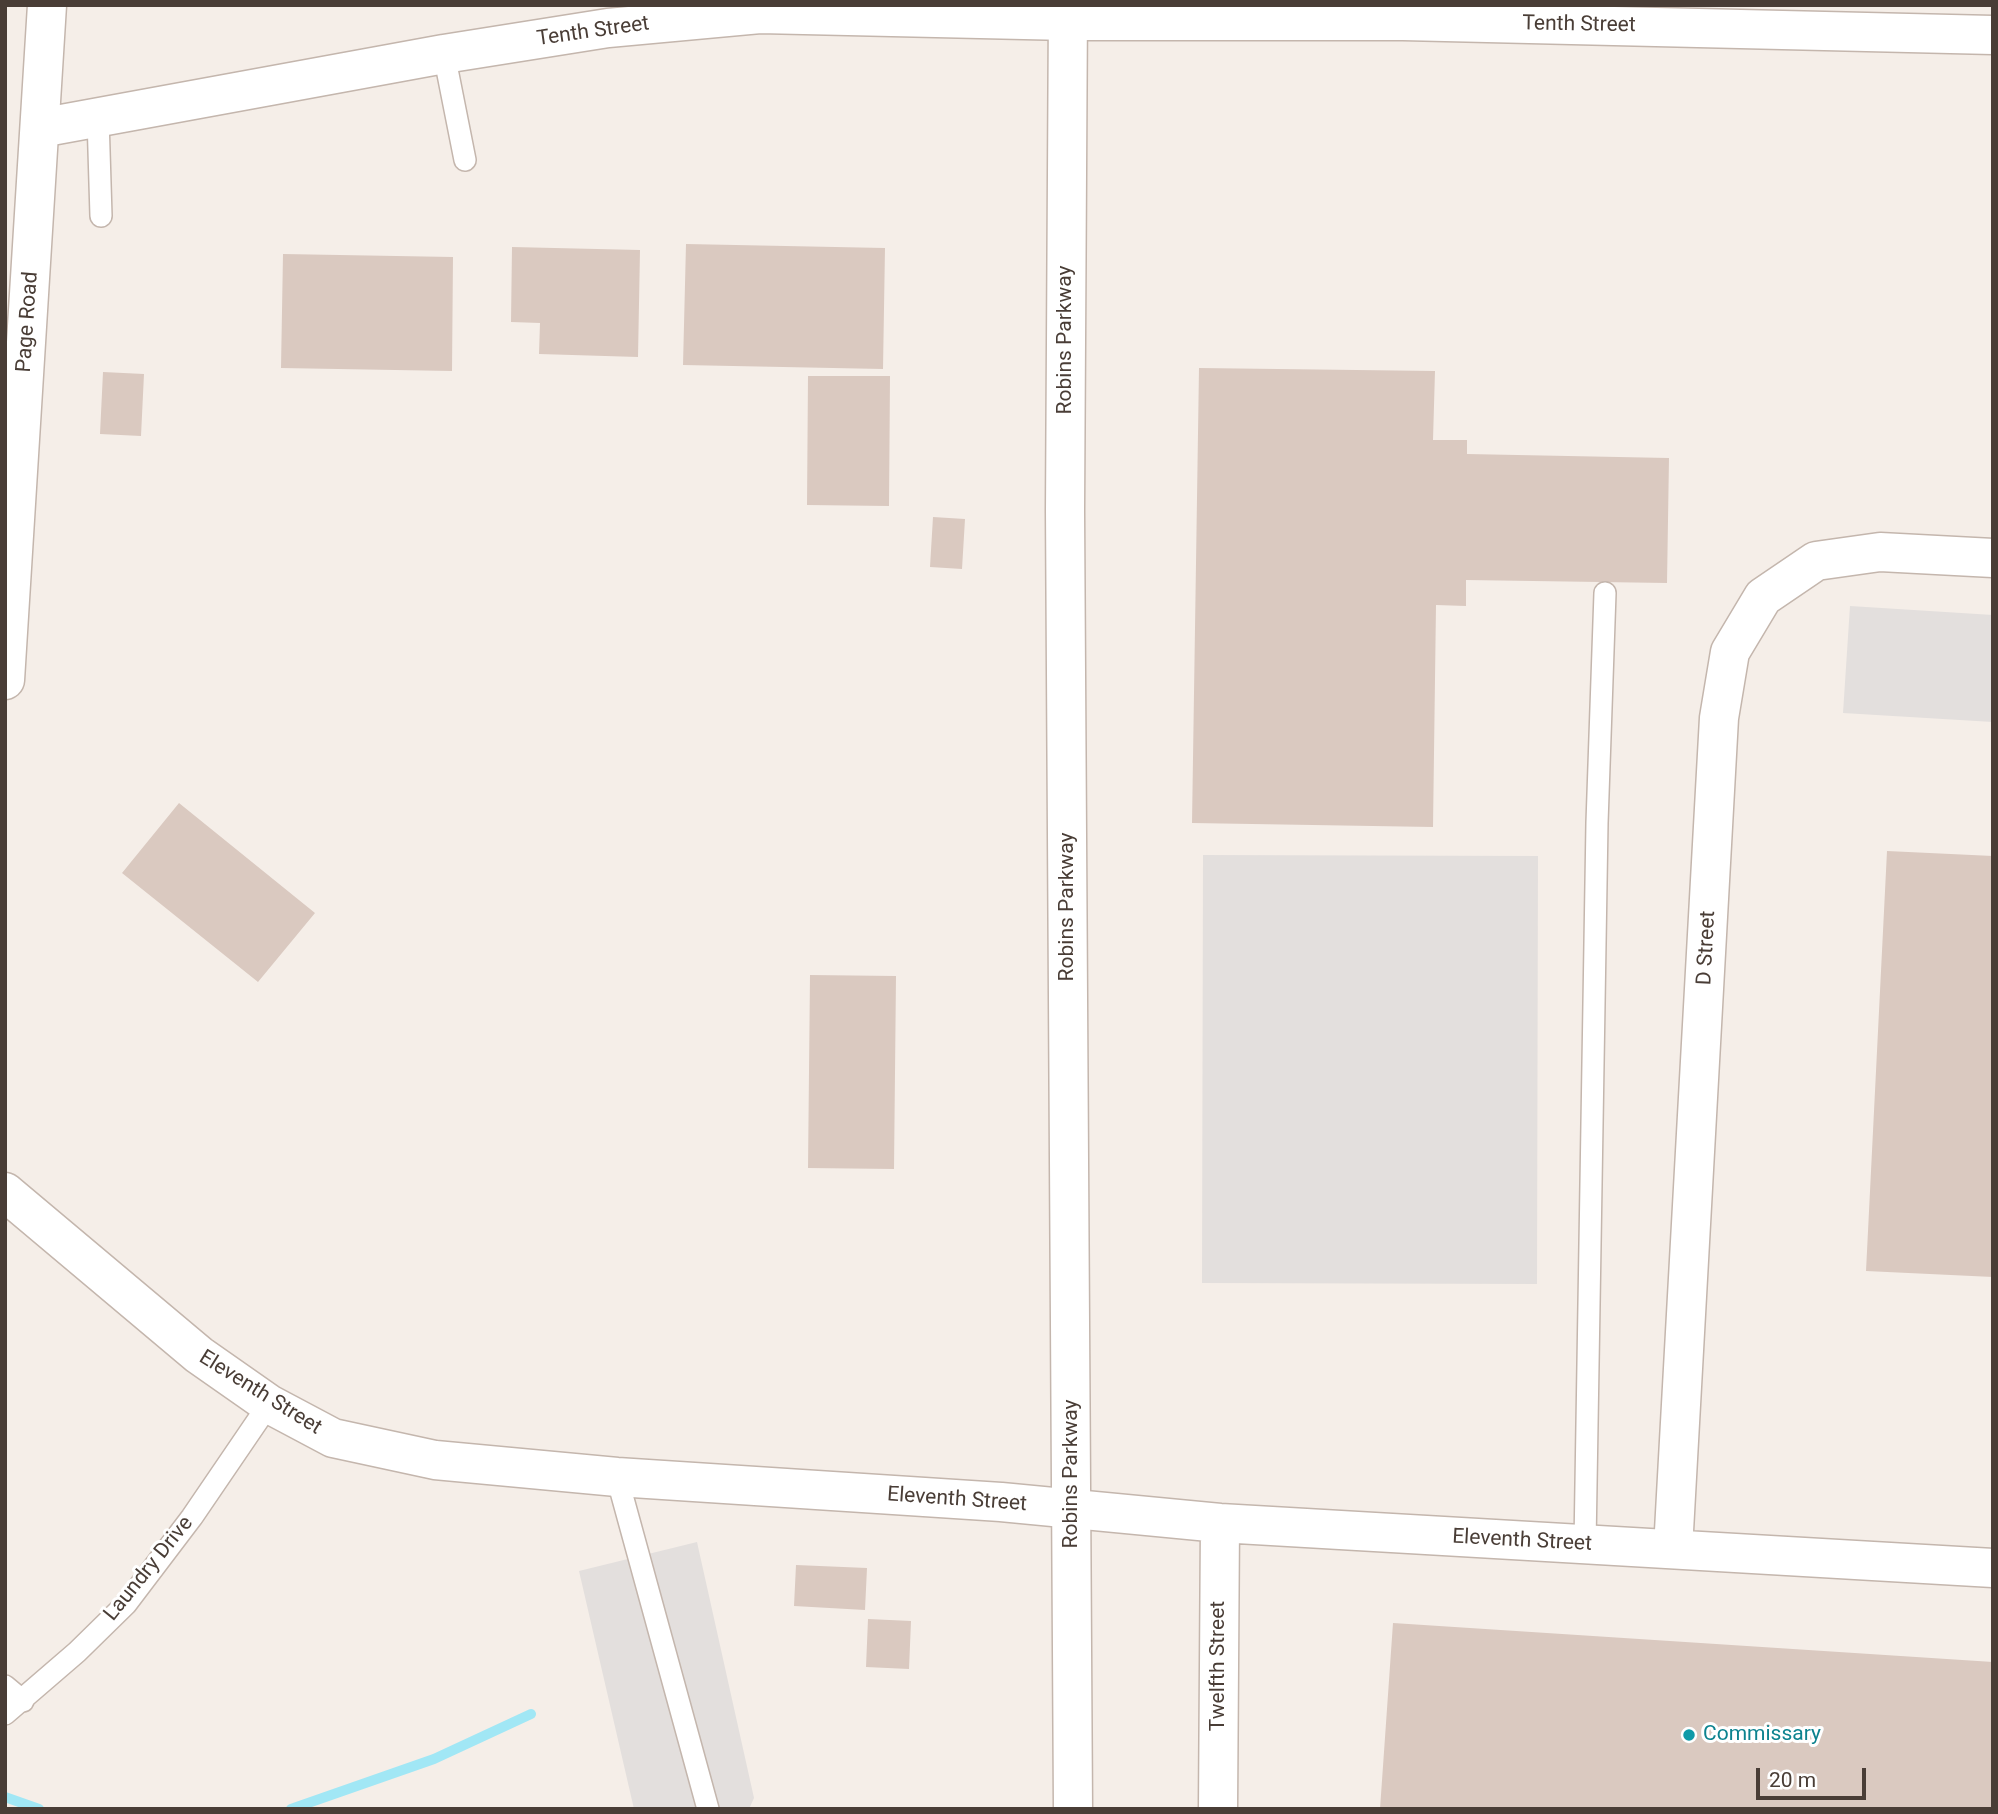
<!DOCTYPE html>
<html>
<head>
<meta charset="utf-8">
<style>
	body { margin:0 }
	#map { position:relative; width:1998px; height:1814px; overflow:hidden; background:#f5eee8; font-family:Roboto,sans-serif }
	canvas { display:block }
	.frame { position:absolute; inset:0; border:7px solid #493d36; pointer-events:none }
	.scale { position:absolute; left:1756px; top:1768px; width:110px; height:32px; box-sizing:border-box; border:4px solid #493d36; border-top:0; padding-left:9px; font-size:21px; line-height:24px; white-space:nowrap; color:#493d36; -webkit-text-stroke:5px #fff; paint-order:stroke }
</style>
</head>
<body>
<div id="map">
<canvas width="1998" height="1814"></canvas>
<div class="frame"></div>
<div class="scale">20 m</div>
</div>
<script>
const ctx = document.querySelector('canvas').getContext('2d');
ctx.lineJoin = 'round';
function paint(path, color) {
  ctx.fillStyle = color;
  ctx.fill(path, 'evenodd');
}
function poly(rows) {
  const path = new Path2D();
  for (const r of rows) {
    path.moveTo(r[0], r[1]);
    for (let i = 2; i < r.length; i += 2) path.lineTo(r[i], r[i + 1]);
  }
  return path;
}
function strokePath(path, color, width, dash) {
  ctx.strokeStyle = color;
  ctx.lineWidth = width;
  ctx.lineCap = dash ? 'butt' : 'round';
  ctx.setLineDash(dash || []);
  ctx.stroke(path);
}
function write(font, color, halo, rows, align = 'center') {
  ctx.font = font + ' Roboto,sans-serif';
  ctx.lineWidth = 6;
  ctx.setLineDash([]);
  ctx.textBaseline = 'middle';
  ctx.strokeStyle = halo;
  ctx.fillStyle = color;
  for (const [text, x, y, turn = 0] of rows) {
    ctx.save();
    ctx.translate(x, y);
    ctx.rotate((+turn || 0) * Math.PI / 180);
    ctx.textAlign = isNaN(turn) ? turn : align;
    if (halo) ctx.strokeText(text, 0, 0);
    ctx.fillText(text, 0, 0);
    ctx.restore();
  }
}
paint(poly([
	[1850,606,1993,615,1993,722,1843,713],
	[1203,855,1538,856,1537,1284,1202,1283],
	[697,1542,754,1798,749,1809,634,1809,579,1571]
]), '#e3dfdd');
strokePath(poly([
	[5,1797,39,1809],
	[291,1809,434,1759,531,1714]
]), '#a1e7f5', 10);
paint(poly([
	[686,244,885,248,883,369,683,365],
	[512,247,640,250,638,357,539,354,540,323,511,322],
	[283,254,453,257,452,371,281,368],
	[1199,368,1435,371,1433,440,1467,440,1467,454,1669,458,1667,583,1466,580,1466,606,1436,605,1433,827,1192,823],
	[103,372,144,374,141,436,100,434],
	[808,376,890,376,889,506,807,505],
	[933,517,965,519,962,569,930,567],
	[179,803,315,913,258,982,122,873],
	[1887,851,1993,856,1993,1277,1866,1271],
	[810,975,896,976,894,1169,808,1168],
	[796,1565,867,1568,865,1610,794,1606],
	[868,1619,911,1621,909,1669,866,1667],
	[1393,1623,1993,1662,1993,1809,1380,1809]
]), '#dac9c0');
const service = poly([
	[444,54,465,160],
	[98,118,101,216],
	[617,1477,708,1809],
	[1585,1544,1597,823,1605,593],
	[5,1686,23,1701],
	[5,1714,77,1652,126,1604,192,1517,269,1404]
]);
const minor = poly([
	[40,128,444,54,608,28,760,14,1068,21,1403,21,1993,35],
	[5,680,47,5],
	[5,1192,199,1355,269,1404,333,1438,435,1460,617,1477,1001,1502,1220,1523,1993,1568],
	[1673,1549,1719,718,1730,652,1763,597,1816,561,1880,552,1993,558],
	[1218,1809,1220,1523]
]);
const tertiary = poly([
	[1068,5,1065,510,1073,1809]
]);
strokePath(service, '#c4b6ad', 24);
strokePath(minor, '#c4b6ad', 41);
strokePath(tertiary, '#c4b6ad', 41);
strokePath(service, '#fff', 21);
strokePath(minor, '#fff', 38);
strokePath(tertiary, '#fff', 38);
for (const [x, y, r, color] of [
	[1689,1735,7,"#0f9aa8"]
]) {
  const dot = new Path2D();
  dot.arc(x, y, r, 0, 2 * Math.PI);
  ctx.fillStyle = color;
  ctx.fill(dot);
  strokePath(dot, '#fff', 2.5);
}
write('21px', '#493d36', '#fff', [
	["Tenth Street",1579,25,1],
	["Tenth Street",593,32,-8],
	["Page Road",28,322,-86],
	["Robins Parkway",1066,340,-90],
	["Robins Parkway",1068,907,-90],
	["D Street",1707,948,-87],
	["Eleventh Street",260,1393,32],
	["Robins Parkway",1072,1474,-90],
	["Eleventh Street",957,1500,4],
	["Eleventh Street",1522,1541,3],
	["Laundry Drive",149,1569,-51],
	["Twelfth Street",1219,1666,-90]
]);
write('21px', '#0d838f', '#fff', [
	["Commissary",1703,1735]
], 'left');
</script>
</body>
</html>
